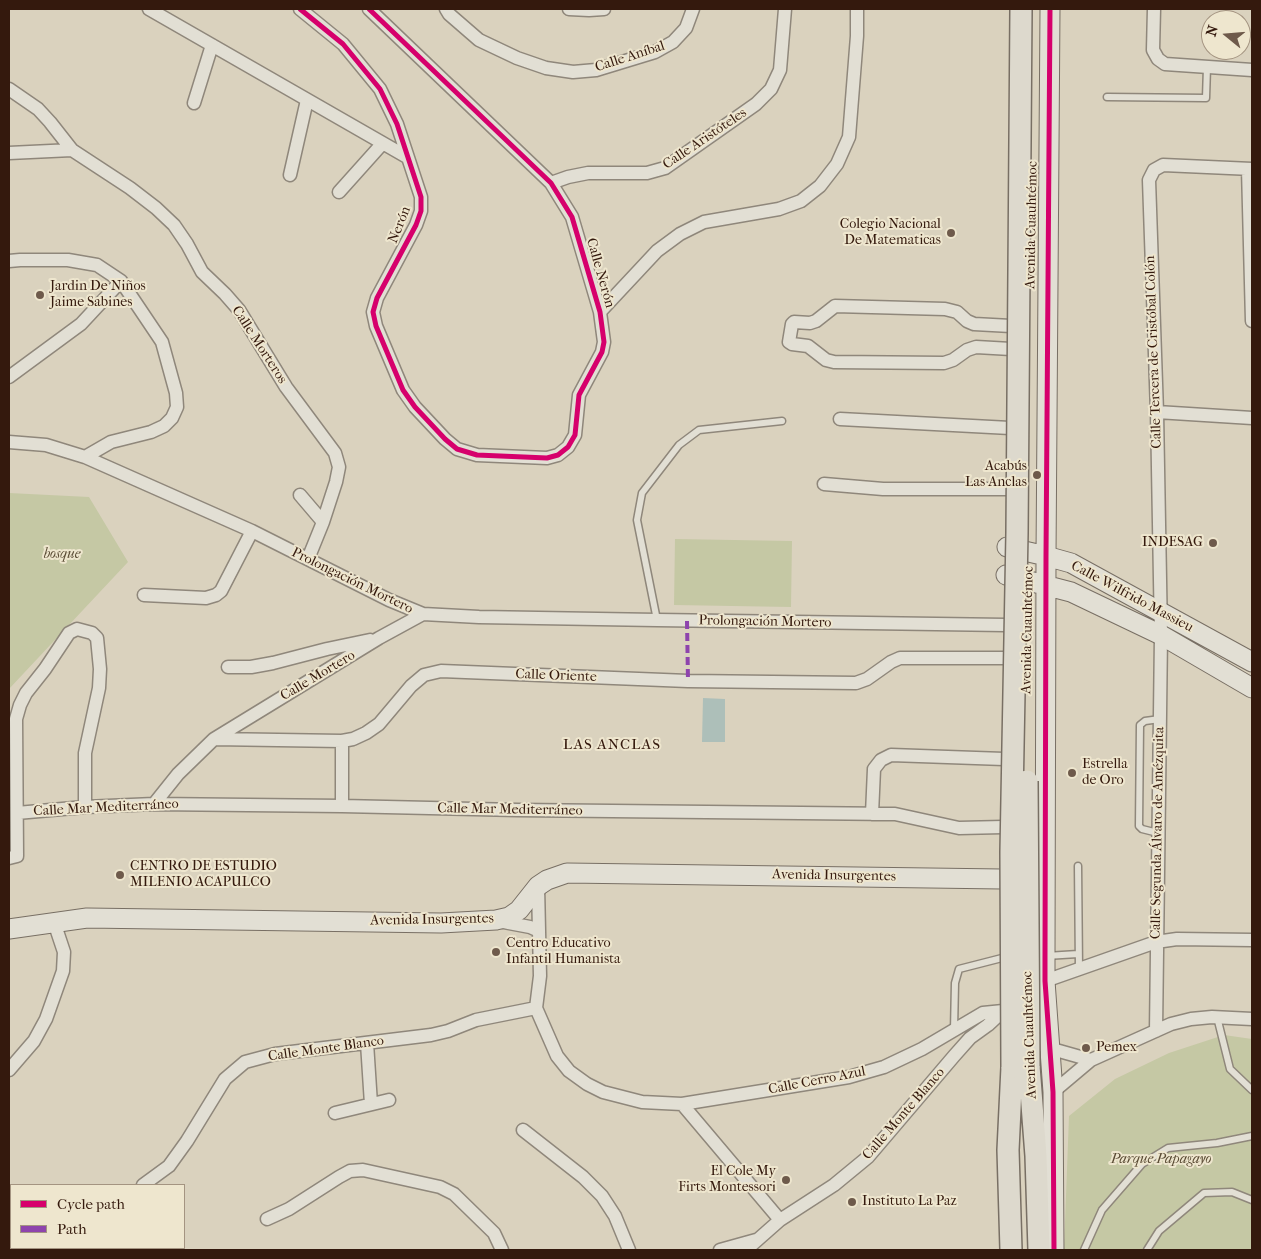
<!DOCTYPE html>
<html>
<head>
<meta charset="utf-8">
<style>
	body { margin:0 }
	#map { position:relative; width:1261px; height:1259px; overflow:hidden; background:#dad2be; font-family:"IM FELL French Canon",serif }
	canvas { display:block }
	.frame { position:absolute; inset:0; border:10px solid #34190d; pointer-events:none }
	.legend { position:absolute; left:10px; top:1184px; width:175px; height:65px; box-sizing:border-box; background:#eee6ce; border:1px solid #a49481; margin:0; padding:6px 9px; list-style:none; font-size:15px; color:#34190d }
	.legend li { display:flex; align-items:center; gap:10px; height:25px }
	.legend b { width:25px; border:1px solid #a49481 }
	.north { position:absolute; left:1201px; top:10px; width:50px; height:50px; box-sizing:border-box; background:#eee6ce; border:1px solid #a49481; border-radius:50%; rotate:287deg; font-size:14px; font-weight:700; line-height:20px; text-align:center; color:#34190d }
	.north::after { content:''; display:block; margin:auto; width:18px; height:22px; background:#6e5a4b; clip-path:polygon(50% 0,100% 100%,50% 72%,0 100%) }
</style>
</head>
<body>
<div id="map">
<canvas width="1261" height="1259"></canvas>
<div class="frame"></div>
<ul class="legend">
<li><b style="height:6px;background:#d6006c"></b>Cycle path</li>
<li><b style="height:6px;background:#8e44ad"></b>Path</li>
</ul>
<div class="north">N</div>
</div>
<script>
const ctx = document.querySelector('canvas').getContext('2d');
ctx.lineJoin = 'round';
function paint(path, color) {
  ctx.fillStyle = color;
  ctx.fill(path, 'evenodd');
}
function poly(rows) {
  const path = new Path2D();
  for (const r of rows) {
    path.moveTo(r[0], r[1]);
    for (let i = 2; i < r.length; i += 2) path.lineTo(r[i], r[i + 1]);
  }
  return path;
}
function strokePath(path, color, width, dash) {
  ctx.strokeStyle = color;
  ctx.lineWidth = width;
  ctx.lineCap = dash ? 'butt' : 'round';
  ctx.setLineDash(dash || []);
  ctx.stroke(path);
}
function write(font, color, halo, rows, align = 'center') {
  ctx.font = font + ' "IM FELL French Canon",serif';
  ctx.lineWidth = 4;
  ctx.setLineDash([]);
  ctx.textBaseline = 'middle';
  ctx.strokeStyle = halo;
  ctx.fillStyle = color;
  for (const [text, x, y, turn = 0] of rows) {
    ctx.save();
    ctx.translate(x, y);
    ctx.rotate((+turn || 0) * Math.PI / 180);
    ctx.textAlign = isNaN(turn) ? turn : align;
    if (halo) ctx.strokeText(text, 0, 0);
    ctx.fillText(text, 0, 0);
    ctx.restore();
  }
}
paint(poly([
	[9,493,89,497,128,562,9,689],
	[675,539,792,541,791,607,674,605],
	[1224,1035,1252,1039,1252,1250,1064,1250,1069,1116,1115,1079,1169,1053]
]), '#c5c8a4');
paint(poly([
	[703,698,725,699,725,742,702,742]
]), '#adbfb9');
const lane = poly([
	[1107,97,1206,98,1207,67],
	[657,620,637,520,642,493,679,445,699,430,782,421],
	[1158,833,1142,829,1139,826,1140,725,1145,721,1160,719],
	[1078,866,1079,969],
	[1046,956,1078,954],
	[1217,1017,1230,1069,1252,1090],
	[954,1030,955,983,959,969,1002,958],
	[1084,1250,1102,1210,1142,1164,1168,1148,1217,1143,1252,1136],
	[1147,1250,1159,1231,1204,1193,1232,1192,1252,1200]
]);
const street = poly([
	[149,9,407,157],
	[300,9,343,44,380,89,397,124,421,197,421,211,416,225,377,298,373,312,376,326,403,390,415,407,445,439,457,449,477,455,547,458,558,455,568,447,575,435,579,395,602,352,604,342,600,312,572,217,551,183,369,9],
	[446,9,449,14,479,40,517,58,546,68,573,72,596,70,655,52,673,42,686,28,693,9],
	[569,9,589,10,604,9],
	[1154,9,1153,50,1158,59,1165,64,1252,70],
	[9,89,38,109,50,122,72,150,130,188,156,208,174,225,187,244,202,272,225,294,239,310,286,387,335,453,339,467,336,482,323,522,308,559],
	[194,103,212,45],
	[9,153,72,150],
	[1248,169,1252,321],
	[290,175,307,100],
	[551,183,568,177,588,173,647,173,665,168,756,104,771,89,780,70,785,9],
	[339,192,382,144],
	[9,261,20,260,68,260,97,265,121,281,162,342,176,393,177,407,172,418,164,426,151,432,111,442,85,457],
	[600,312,657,251,680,234,704,222,779,209,801,201,820,186,837,164,849,137,857,36,857,9],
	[1011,326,974,324,967,321,957,312,945,309,835,306,816,321,810,323,794,322,792,324,789,342,792,344,808,346,826,360,834,362,944,363,953,360,967,350,976,347,1011,349],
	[9,377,81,324,121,281],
	[1157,412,1252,418],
	[840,419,1010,428],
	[9,442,46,445,85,457,252,531,389,600,423,614,479,617,657,620,1006,625],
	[824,484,883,489,1009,489],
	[300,495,323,522],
	[144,595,206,598,216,595,221,591,252,531],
	[228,667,251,667,273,663,327,649,370,640],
	[214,739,342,741,353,739,366,733,379,724,411,686,424,675,441,671,688,681,856,683,867,679,891,662,900,658,1005,658],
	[342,741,342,806],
	[154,804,178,774,214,739,379,638,423,614],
	[17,813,85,807,154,804,342,806,518,810,895,814,959,828,1003,827],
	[872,814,874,769,881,760,891,755,1004,759],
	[9,858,17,856,16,719,20,705,26,693,45,669,69,633,77,629,92,633,97,638,100,669,99,688,85,753,85,807],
	[538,886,540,976,536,1008,557,1056,569,1071,587,1084,603,1092,642,1102,682,1104,849,1077,884,1067,922,1049,983,1013,1003,1011,1016,1002],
	[498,921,530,927,539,931],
	[1040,985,1045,981,1156,942,1177,939,1252,940],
	[1156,1031,1161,635,1157,412,1149,180,1154,170,1163,165,1252,169],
	[367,1043,371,1104],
	[1045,1047,1091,1060],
	[9,1070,34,1041,46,1019,63,971,64,952,54,922],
	[1053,1092,1091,1060,1171,1024,1191,1019,1212,1017,1252,1019],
	[682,1104,780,1220],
	[335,1113,389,1100],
	[523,1130,583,1177,602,1196,615,1216,629,1250],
	[143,1185,169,1166,187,1141,225,1079,245,1062,275,1054,431,1035,448,1031,476,1020,536,1008],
	[267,1219,289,1209,339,1177,350,1171,363,1170,440,1187,454,1194,494,1233,502,1250],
	[22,1250,23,1248],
	[720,1250,756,1240],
	[746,1250,780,1220,834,1185,868,1157,954,1056,970,1038,988,1025,1003,1011]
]);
const secondary = poly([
	[1050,9,1046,556,1045,956,1045,981,1053,1092,1054,1250],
	[1007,547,1046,556,1071,563,1252,662],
	[1006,575,1071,592,1161,635,1252,688],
	[9,929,87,918,441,923,496,920,509,917,519,910,538,886,547,880,567,873,1002,879]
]);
const primary = poly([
	[1029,1066,1036,1156,1039,1250],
	[1011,1250,1008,1150,1012,1067]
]);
strokePath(lane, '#8f877b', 9);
strokePath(street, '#8f877b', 15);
strokePath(secondary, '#786f64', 21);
strokePath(primary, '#786f64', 24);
strokePath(lane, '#e2dfd4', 6);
strokePath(street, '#e2dfd4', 12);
strokePath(secondary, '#e2dfd4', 19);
strokePath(primary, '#ddd9cd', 21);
const primaryBridge = poly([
	[1027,781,1029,1066],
	[1012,1067,1011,852,1017,533,1021,9]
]);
strokePath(primaryBridge, '#786f64', 24, []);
strokePath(primaryBridge, '#ddd9cd', 21);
strokePath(poly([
	[687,621,688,681]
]), '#8e44ad', 4, [8, 4]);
strokePath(poly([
	[300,9,343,44,380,89,397,124,421,197,421,211,416,225,377,298,373,312,376,326,403,390,415,407,445,439,457,449,477,455,547,458,558,455,568,447,575,435,579,395,602,352,604,342,600,312,572,217,551,183,369,9],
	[1050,9,1046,556,1045,956,1045,981,1053,1092,1054,1250]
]), '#d6006c', 5);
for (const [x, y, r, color] of [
	[951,233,5,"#6e5a4b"],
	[40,295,5,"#6e5a4b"],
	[1037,475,5,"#6e5a4b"],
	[1213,543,5,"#6e5a4b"],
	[1072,773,5,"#6e5a4b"],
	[120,875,5,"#6e5a4b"],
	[496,952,5,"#6e5a4b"],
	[1086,1048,5,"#6e5a4b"],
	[786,1180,5,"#6e5a4b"],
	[852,1202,5,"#6e5a4b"]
]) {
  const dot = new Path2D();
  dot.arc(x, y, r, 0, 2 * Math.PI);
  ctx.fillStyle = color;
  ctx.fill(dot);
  strokePath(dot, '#eee6ce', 2);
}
write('14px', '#34190d', '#eee6ce', [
	["Calle Aníbal",630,57,-18],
	["Calle Aristóteles",705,139,-34],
	["Nerón",400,225,-68],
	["Avenida Cuauhtémoc",1032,225,-89],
	["Calle Nerón",600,273,74],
	["Calle Morteros",259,345,57],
	["Calle Tercera de Cristóbal Colón",1154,352,-92],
	["Prolongación Mortero",352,581,26],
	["Calle Wilfrido Massieu",1132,597,28],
	["Prolongación Mortero",765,622,1],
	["Avenida Cuauhtémoc",1028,630,-89],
	["Calle Mortero",318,676,-31],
	["Calle Oriente",556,676,2],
	["Calle Mar Mediterráneo",106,808,-3],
	["Calle Mar Mediterráneo",510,810,1],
	["Calle Segunda Álvaro de Amézquita",1158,833,-89],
	["Avenida Insurgentes",834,876,1],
	["Avenida Insurgentes",432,920,-1],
	["Avenida Cuauhtémoc",1030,1035,-92],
	["Calle Monte Blanco",326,1049,-8],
	["Calle Cerro Azul",817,1081,-11],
	["Calle Monte Blanco",904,1114,-49]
]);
write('14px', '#34190d', '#eee6ce', [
	["Colegio Nacional",941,225,"right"],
	["De Matematicas",941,241,"right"],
	["Jardin De Niños",50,287],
	["Jaime Sabines",50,303],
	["Acabús",1027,467,"right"],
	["Las Anclas",1027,483,"right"],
	["INDESAG",1203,543,"right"],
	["Estrella",1082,765],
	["de Oro",1082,781],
	["CENTRO DE ESTUDIO",130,867],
	["MILENIO ACAPULCO",130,883],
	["Centro Educativo",506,944],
	["Infantil Humanista",506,960],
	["Pemex",1096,1048],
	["El Cole My",776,1172,"right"],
	["Firts Montessori",776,1188,"right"],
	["Instituto La Paz",862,1202]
], 'left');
write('italic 14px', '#5a4b34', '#eee6ce', [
	["bosque",62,555],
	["Parque Papagayo",1161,1160]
]);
ctx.letterSpacing = '1px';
write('15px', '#34190d', '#eee6ce', [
	["LAS ANCLAS",612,745]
]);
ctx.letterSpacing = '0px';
</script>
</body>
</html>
